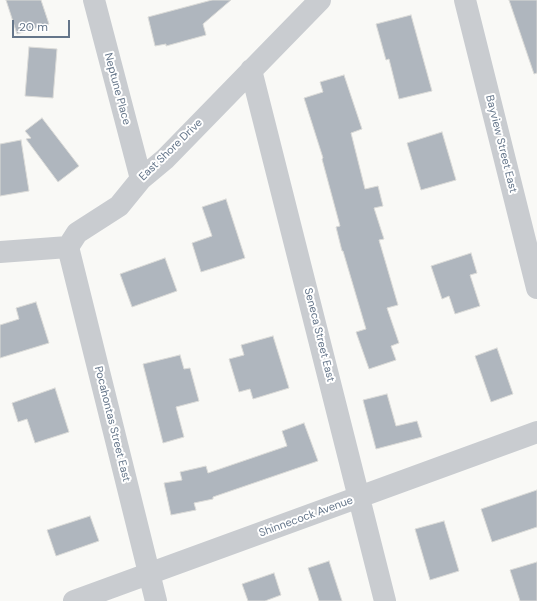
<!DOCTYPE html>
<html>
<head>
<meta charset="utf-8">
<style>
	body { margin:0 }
	#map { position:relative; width:537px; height:601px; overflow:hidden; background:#f9f9f6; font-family:"DM Sans",sans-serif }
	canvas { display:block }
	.scale { position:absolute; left:12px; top:20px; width:58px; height:18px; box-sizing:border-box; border:2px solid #65768a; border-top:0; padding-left:5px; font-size:12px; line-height:14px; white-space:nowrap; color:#65768a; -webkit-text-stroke:3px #fff; paint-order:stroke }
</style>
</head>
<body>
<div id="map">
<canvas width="537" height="601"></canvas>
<div class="scale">20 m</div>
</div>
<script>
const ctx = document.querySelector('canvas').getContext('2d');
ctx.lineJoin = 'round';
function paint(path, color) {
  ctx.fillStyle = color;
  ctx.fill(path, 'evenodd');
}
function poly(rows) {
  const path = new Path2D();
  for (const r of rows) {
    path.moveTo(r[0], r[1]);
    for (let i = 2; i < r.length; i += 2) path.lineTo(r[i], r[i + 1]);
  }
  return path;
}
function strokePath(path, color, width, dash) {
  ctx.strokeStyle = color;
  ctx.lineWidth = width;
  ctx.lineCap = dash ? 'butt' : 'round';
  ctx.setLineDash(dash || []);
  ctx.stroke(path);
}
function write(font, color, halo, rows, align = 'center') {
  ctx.font = font + ' "DM Sans",sans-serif';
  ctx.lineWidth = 4;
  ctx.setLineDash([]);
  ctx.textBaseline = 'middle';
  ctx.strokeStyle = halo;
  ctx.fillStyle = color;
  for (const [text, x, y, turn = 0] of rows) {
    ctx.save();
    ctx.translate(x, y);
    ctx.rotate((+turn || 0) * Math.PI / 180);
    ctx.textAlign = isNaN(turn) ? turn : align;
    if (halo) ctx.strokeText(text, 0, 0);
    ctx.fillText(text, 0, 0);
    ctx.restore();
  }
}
const building = poly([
	[6,0,41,0,49,24,17,34,6,0],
	[212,0,231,0,203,24,206,35,166,46,166,44,155,46,148,17,212,0],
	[509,0,537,0,537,73,534,74,509,0],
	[411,15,432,91,399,99,389,59,386,60,376,24,411,15],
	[29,47,57,49,53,98,25,96,29,47],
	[344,75,362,129,351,133,365,189,378,186,383,206,374,208,384,239,379,240,398,305,387,308,399,343,391,346,396,360,369,369,356,332,366,329,343,251,342,251,336,227,340,226,322,159,323,158,304,98,323,92,320,82,344,75],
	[42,118,79,166,58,182,26,139,31,138,25,131,42,118],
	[442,132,456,180,421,190,407,143,442,132],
	[21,140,29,191,0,196,0,144,21,140],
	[226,199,245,258,201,272,192,243,212,236,202,207,226,199],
	[471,253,477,273,470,275,480,306,455,314,449,296,442,299,431,266,471,253],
	[165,258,177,291,132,307,120,274,165,258],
	[36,302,49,343,0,358,0,325,19,319,16,308,36,302],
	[273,336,289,388,253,399,250,389,239,392,229,359,244,355,241,345,273,336],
	[497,348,513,394,491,402,475,356,497,348],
	[180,355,184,369,190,368,199,401,176,407,184,437,163,443,143,364,180,355],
	[55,388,69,432,35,443,27,419,18,422,12,403,55,388],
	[387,394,396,426,417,421,422,437,376,449,363,400,387,394],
	[304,423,318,461,213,497,213,499,194,503,196,510,171,515,164,483,182,480,180,472,206,466,208,473,287,446,282,431,304,423],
	[537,490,537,527,492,542,481,509,537,490],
	[90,516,99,541,56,556,47,530,90,516],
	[444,521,459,571,430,580,415,529,444,521],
	[329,561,342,601,319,601,308,568,329,561],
	[537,562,537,601,520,601,510,570,537,562],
	[274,573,281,595,265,601,248,601,242,584,274,573]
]);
paint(building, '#afb6be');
strokePath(building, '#dbdbd8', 1);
strokePath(poly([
	[94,0,141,179],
	[465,0,537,288],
	[251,70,385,601],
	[68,247,156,601],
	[68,247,77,233,119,206,141,179,165,159,320,0],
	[0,252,68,247],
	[74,601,537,432]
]), '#c9ccd0', 22);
write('11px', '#65768a', '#fff', [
	["Neptune Place",117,89,75],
	["Bayview Street East",501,144,76],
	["East Shore Drive",171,150,-44],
	["Seneca Street East",319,335,76],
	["Pocahontas Street East",112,424,76],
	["Shinnecock Avenue",306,517,-20]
]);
</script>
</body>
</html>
